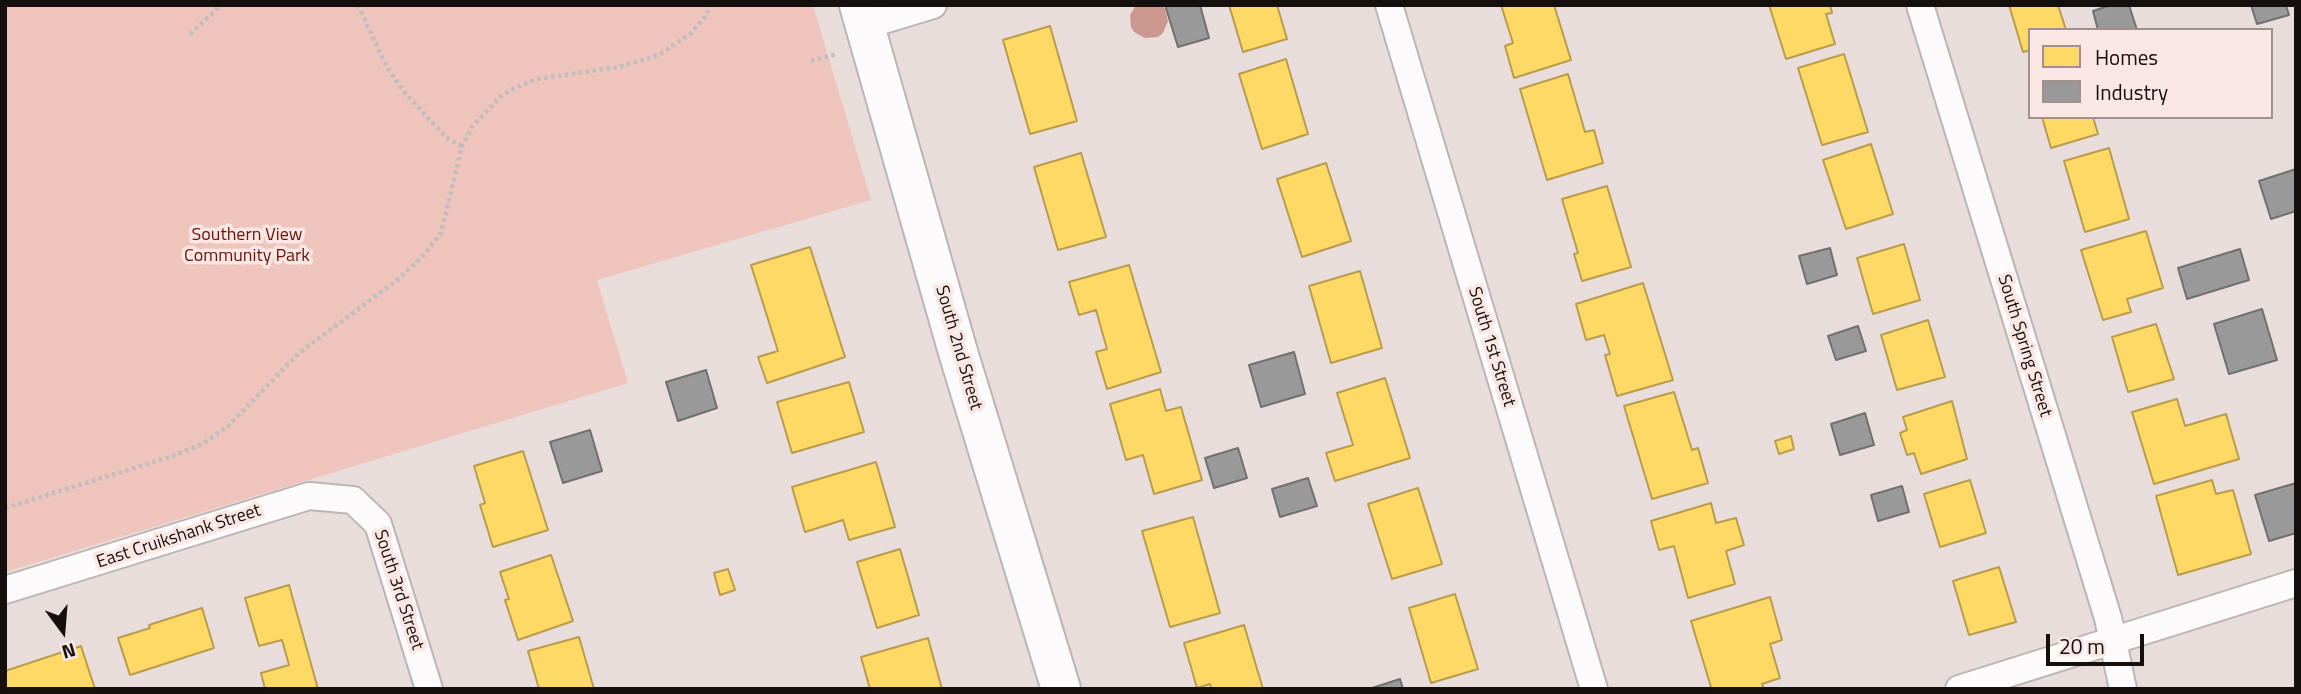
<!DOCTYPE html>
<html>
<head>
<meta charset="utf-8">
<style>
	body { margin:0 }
	#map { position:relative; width:2301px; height:694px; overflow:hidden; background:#e8dddb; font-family:"Titillium Web",sans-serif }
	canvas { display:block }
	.frame { position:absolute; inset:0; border:7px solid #150f0e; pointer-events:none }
	.legend { position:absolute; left:2028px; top:28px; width:245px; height:91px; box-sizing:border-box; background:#fae7e3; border:2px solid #9e918e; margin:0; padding:9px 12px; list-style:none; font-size:21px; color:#150f0e }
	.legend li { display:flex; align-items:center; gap:14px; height:35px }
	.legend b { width:35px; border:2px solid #9e918e }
	.north { position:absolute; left:28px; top:596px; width:70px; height:70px; -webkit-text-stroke:5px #fae7e3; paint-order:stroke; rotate:164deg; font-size:19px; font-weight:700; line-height:28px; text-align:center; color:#150f0e }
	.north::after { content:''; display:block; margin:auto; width:24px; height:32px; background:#150f0e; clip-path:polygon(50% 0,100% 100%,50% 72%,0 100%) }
	.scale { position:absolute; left:2046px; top:634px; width:98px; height:32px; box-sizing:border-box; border:4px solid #150f0e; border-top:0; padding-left:9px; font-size:21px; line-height:24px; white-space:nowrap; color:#150f0e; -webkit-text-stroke:5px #fae7e3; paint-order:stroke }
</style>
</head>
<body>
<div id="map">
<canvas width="2301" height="694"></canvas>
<div class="frame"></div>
<ul class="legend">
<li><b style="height:19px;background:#ffd966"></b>Homes</li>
<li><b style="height:19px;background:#999"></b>Industry</li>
</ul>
<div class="north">N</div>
<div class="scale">20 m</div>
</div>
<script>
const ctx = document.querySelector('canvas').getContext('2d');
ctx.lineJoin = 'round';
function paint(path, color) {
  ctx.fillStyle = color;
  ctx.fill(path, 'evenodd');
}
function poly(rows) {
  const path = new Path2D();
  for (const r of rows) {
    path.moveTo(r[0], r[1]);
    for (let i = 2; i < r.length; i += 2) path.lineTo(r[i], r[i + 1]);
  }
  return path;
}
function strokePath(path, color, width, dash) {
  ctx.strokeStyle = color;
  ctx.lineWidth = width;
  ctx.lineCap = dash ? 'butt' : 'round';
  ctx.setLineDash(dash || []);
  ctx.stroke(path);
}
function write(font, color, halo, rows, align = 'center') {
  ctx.font = font + ' "Titillium Web",sans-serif';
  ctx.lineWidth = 7;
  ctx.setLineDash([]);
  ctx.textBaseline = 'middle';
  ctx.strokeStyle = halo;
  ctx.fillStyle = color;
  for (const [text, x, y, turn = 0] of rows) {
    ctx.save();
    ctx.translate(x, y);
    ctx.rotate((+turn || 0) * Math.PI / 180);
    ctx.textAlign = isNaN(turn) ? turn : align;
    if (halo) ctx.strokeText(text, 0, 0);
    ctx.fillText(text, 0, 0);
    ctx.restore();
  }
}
paint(poly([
	[5,5,813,5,871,200,597,280,628,383,5,572]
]), '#eec4bd');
paint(poly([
	[1136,5,1161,5,1165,9,1168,21,1163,33,1158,37,1145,38,1134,32,1131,27,1130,15]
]), '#cc978e');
const homes = poly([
	[1229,5,1277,5,1287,39,1243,52,1229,5],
	[1501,5,1554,5,1571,60,1514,78,1505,46,1513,43,1501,5],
	[1769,5,1830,5,1832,13,1826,14,1835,44,1786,59,1769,5],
	[2009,5,2058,5,2066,30,2030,30,2030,50,2023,52,2009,5],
	[1050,26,1077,121,1030,134,1003,40,1050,26],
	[1844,54,1868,132,1822,145,1798,68,1844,54],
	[1286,59,1308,134,1262,149,1239,74,1286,59],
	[1568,74,1585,132,1594,130,1603,163,1547,180,1520,89,1568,74],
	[2042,117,2093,117,2098,134,2051,148,2042,117],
	[1871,144,1893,214,1846,229,1823,160,1871,144],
	[2109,148,2129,219,2085,232,2064,161,2109,148],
	[1081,153,1106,237,1058,250,1034,167,1081,153],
	[1326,163,1351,241,1302,257,1277,179,1326,163],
	[1607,186,1631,267,1582,281,1574,254,1578,253,1562,199,1607,186],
	[2146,231,2163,288,2127,299,2131,312,2103,320,2081,250,2146,231],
	[1904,244,1920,300,1873,314,1857,258,1904,244],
	[810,247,845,357,767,383,758,357,778,351,751,265,810,247],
	[1129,265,1161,372,1107,389,1096,352,1107,349,1096,310,1079,315,1069,282,1129,265],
	[1360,271,1382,348,1331,363,1309,286,1360,271],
	[1643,283,1673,380,1617,396,1605,355,1610,354,1604,335,1586,340,1576,304,1643,283],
	[1928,320,1945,377,1897,390,1881,335,1928,320],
	[2156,324,2174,379,2128,392,2112,337,2156,324],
	[1385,378,1410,458,1335,481,1326,453,1353,445,1337,393,1385,378],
	[849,382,864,432,792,453,777,402,849,382],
	[1160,389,1166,411,1181,407,1202,480,1154,494,1143,455,1126,460,1110,404,1160,389],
	[1674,392,1692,450,1698,448,1708,483,1652,499,1624,406,1674,392],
	[2177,399,2185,426,2226,414,2239,459,2154,484,2132,412,2177,399],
	[1952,401,1967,459,1921,474,1914,453,1907,455,1900,433,1907,430,1903,417,1952,401],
	[1791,436,1794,449,1779,454,1775,441,1791,436],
	[523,451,548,530,493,547,480,505,485,503,474,466,523,451],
	[876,462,895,527,849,540,843,520,805,532,792,487,876,462],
	[1970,480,1986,533,1940,547,1924,494,1970,480],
	[2212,480,2216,494,2233,490,2251,554,2178,575,2156,496,2212,480],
	[1418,488,1442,564,1392,579,1368,504,1418,488],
	[1711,503,1716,523,1736,518,1744,545,1726,551,1735,584,1688,598,1674,546,1659,550,1651,521,1711,503],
	[1193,517,1220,613,1170,627,1142,531,1193,517],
	[900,549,919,615,877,628,857,562,900,549],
	[551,555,573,621,518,640,505,600,509,599,500,572,551,555],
	[1999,567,2016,622,1969,635,1953,581,1999,567],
	[728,569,735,590,720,595,714,573,728,569],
	[289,585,318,689,265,689,261,673,289,665,282,640,259,646,245,598,289,585],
	[1455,594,1478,669,1431,683,1409,608,1455,594],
	[1770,597,1782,640,1770,644,1780,678,1762,684,1764,689,1707,689,1711,687,1691,621,1770,597],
	[202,608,214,648,130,675,118,638,150,628,149,625,202,608],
	[1244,625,1263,689,1212,689,1210,684,1197,688,1184,643,1244,625],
	[579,637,594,689,539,689,528,651,579,637],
	[928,638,942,689,870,689,861,657,928,638],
	[81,646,95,689,5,689,5,671,81,646]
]);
paint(homes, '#ffd966');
strokePath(homes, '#b99c4c', 2);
const industry = poly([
	[1165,5,1200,5,1209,38,1178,47,1165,5],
	[2111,5,2129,5,2137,30,2098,30,2093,11,2111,5],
	[2251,5,2286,5,2289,15,2257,24,2251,5],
	[2296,169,2296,211,2271,219,2259,181,2296,169],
	[1830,248,1837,275,1807,284,1799,256,1830,248],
	[2240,249,2249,280,2187,299,2178,268,2240,249],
	[2262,309,2277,360,2229,374,2214,324,2262,309],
	[1858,326,1866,351,1836,360,1828,336,1858,326],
	[1294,352,1305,394,1261,407,1249,365,1294,352],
	[706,370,717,408,678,421,666,382,706,370],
	[1865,413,1874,445,1840,455,1831,424,1865,413],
	[590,430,602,471,563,483,550,442,590,430],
	[1238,448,1247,478,1214,488,1205,458,1238,448],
	[1308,478,1317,506,1280,517,1272,489,1308,478],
	[2296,483,2296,533,2269,541,2255,495,2296,483],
	[1902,486,1909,512,1878,521,1871,495,1902,486],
	[1400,679,1403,689,1369,689,1400,679]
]);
paint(industry, '#999');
strokePath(industry, '#71706f', 2);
const street = poly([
	[1389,5,1594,689],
	[1920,5,2108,618,2123,689],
	[864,26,933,5],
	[5,590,309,496,353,500,378,524,429,689],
	[1959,689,2296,583]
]);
const secondary = poly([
	[859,5,958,352,1061,689]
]);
strokePath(street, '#bdb5b3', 30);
strokePath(secondary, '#bdb5b3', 42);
strokePath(poly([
	[358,5,386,66,405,93,447,138,462,146],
	[190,34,221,5],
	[811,61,837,54],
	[5,508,173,456,202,444,228,426,299,353,396,281,423,256,441,233,462,146,472,127,500,97,514,88,537,79,619,67,659,55,691,33,705,17,711,5]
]), '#c1bdbc', 4.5, [3.5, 3.5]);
strokePath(street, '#fcfafa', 26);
strokePath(secondary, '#fcfafa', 38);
write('18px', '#69130a', '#fae7e3', [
	["Southern View",247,236],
	["Community Park",247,257]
]);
write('18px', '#150f0e', '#fae7e3', [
	["South Spring Street",2024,346,73],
	["South 1st Street",1491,347,73],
	["South 2nd Street",958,348,74],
	["East Cruikshank Street",179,537,-18],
	["South 3rd Street",398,590,72]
]);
</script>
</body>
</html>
